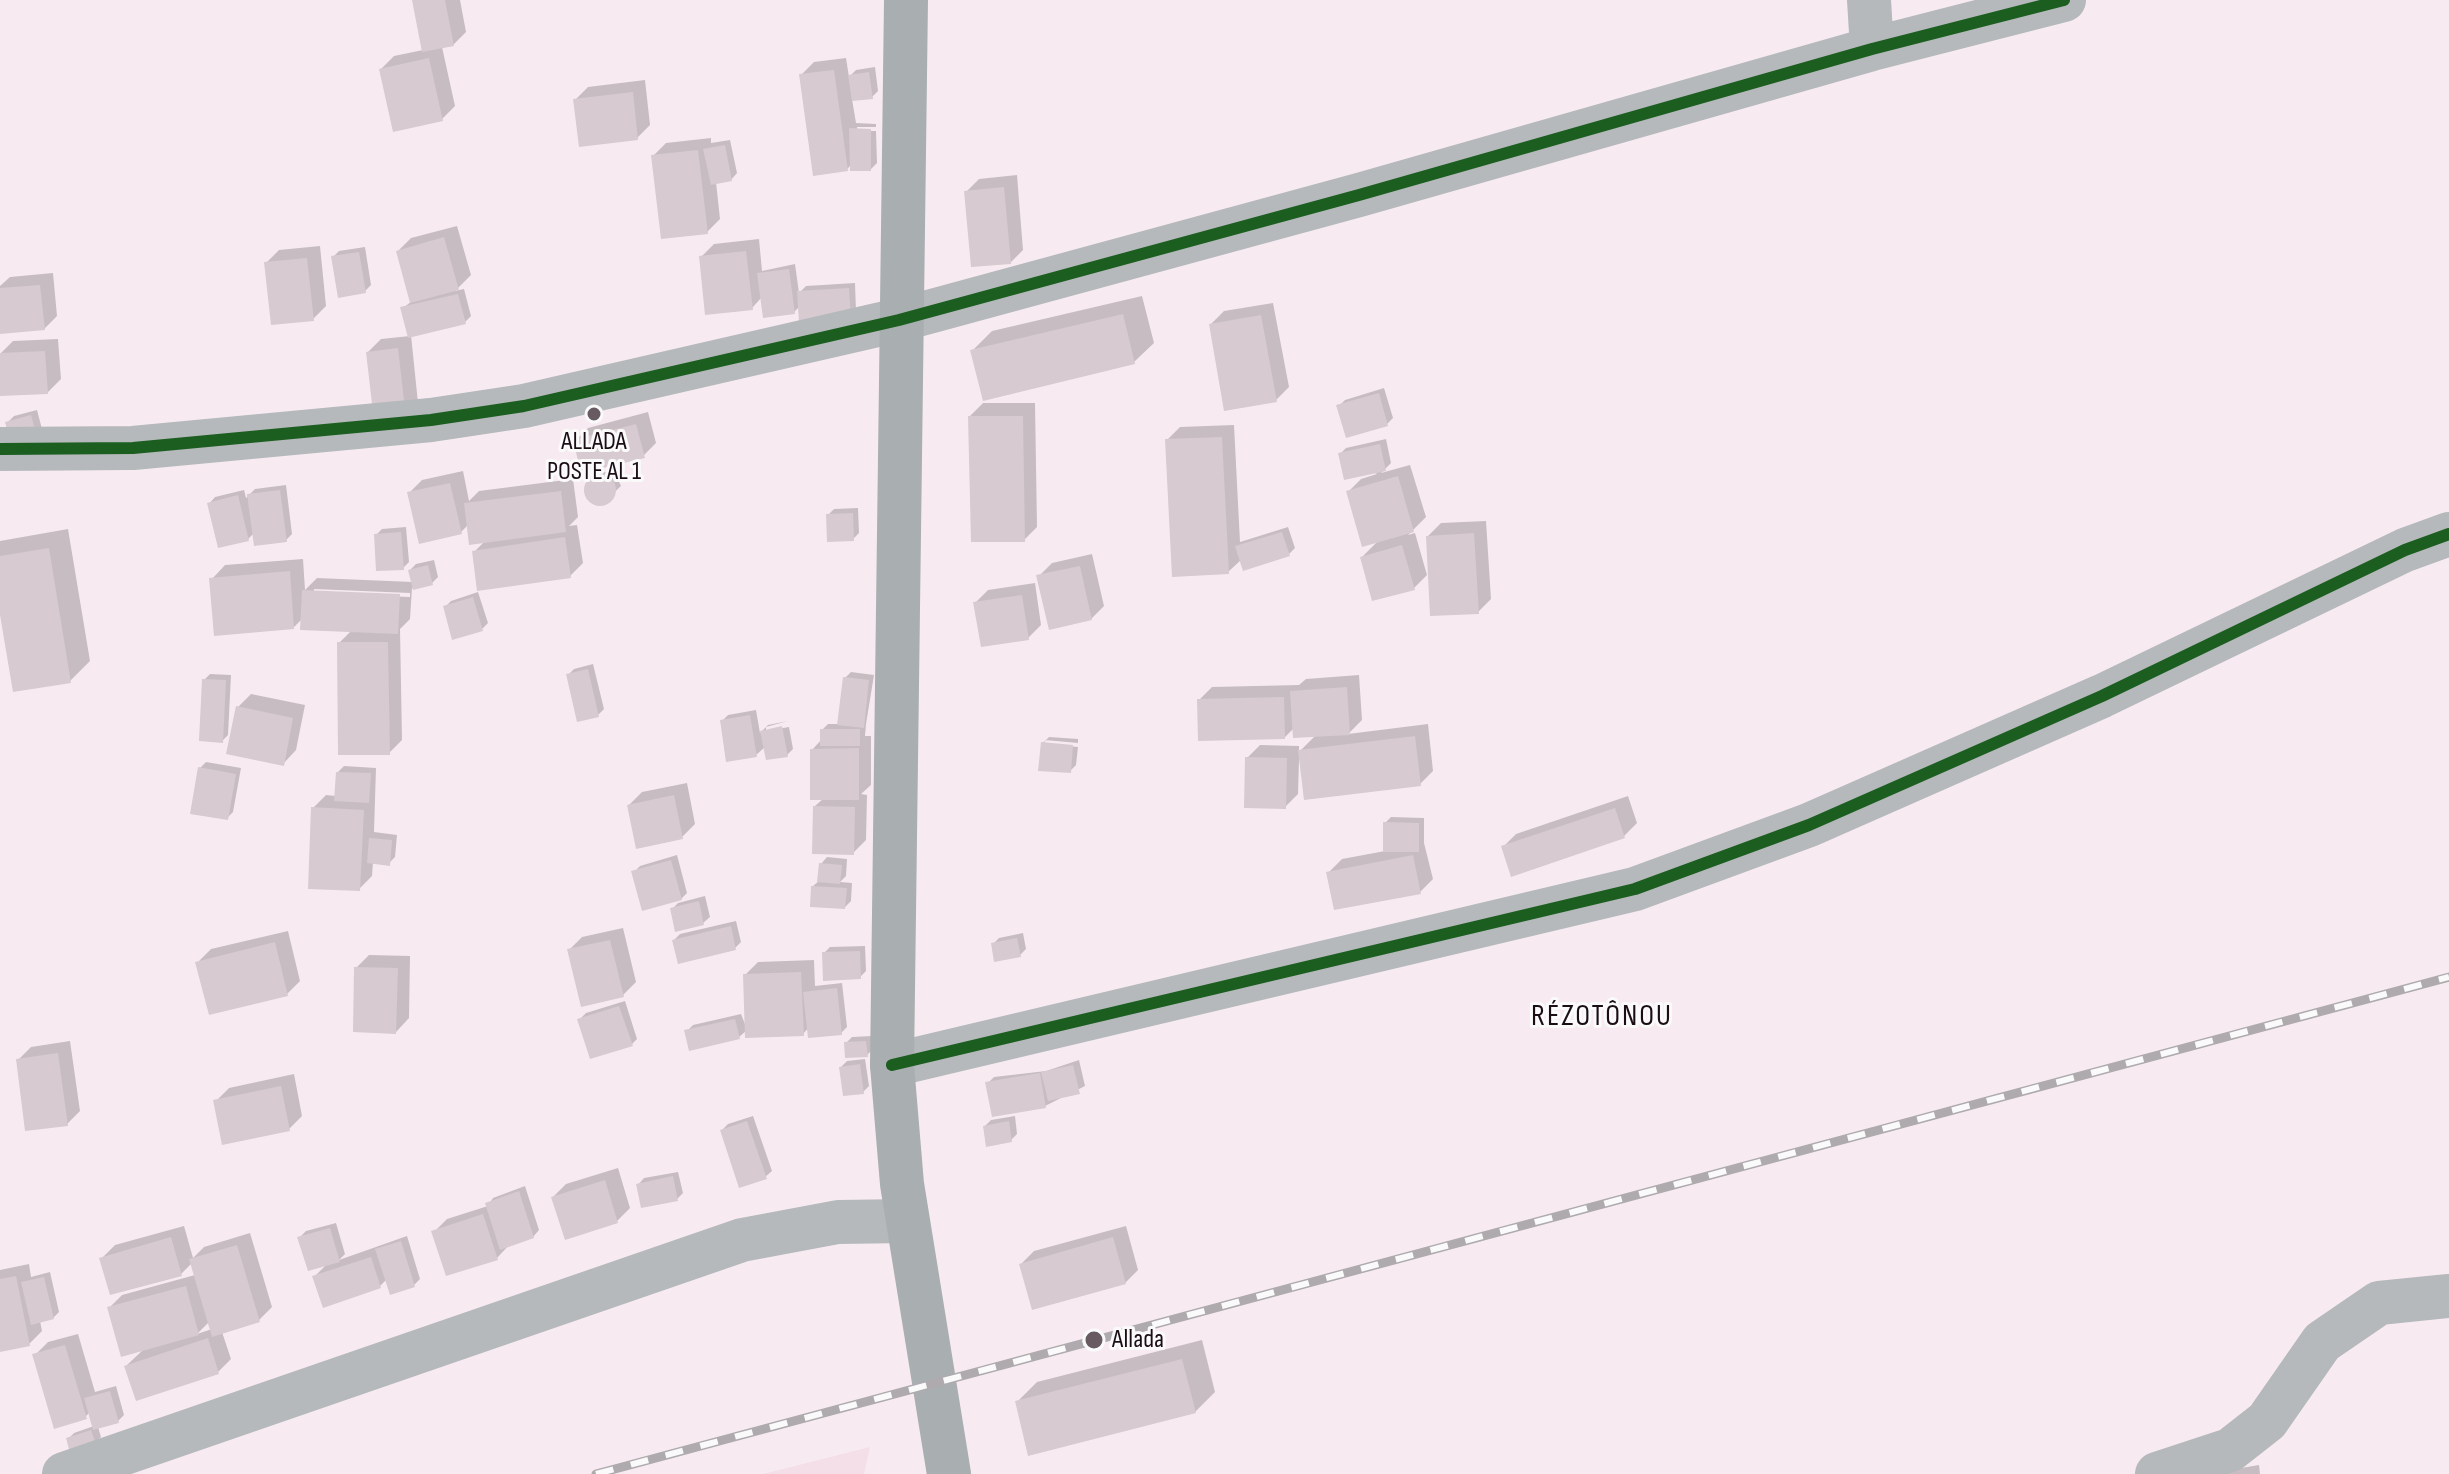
<!DOCTYPE html>
<html>
<head>
<meta charset="utf-8">
<style>
	body { margin:0 }
	canvas { display:block; background:#f7ebf1 }
</style>
</head>
<body>
<canvas width="2449" height="1474"></canvas>
<script>
const ctx = document.querySelector('canvas').getContext('2d');
ctx.lineJoin = 'round';
function paint(path, color) {
  ctx.fillStyle = color;
  ctx.fill(path, 'evenodd');
}
function poly(rows) {
  const path = new Path2D();
  for (const r of rows) {
    if (r.length === 3) {
      path.moveTo(r[0] + r[2], r[1]);
      path.arc(r[0], r[1], r[2], 0, 2 * Math.PI);
      continue;
    }
    path.moveTo(r[0], r[1]);
    for (let i = 2; i < r.length; i += 2) path.lineTo(r[i], r[i + 1]);
  }
  return path;
}
function strokePath(path, color, width, dash) {
  ctx.strokeStyle = color;
  ctx.lineWidth = width;
  ctx.lineCap = dash ? 'butt' : 'round';
  ctx.setLineDash(dash || []);
  ctx.stroke(path);
}
function write(font, color, halo, rows, align = 'center') {
  ctx.font = font + ' "Sofia Sans Condensed",sans-serif';
  ctx.lineWidth = 6;
  ctx.setLineDash([]);
  ctx.textBaseline = 'middle';
  ctx.strokeStyle = halo;
  ctx.fillStyle = color;
  for (const [text, x, y, turn = 0] of rows) {
    ctx.save();
    ctx.translate(x, y);
    ctx.rotate((+turn || 0) * Math.PI / 180);
    ctx.textAlign = isNaN(turn) ? turn : align;
    if (halo) ctx.strokeText(text, 0, 0);
    ctx.fillText(text, 0, 0);
    ctx.restore();
  }
}
paint(poly([
	[870,1447,864,1474,763,1474]
]), '#f4dfe9');
paint(poly([
	[414,0,460,0,466,32,453,45,442,47,455,106,442,119,381,69,394,56,423,50],
	[846,58,849,77,856,70,875,67,878,91,872,97,852,99,856,123,876,124,876,127,857,127,857,131,876,131,877,163,871,169,852,164,847,169,801,75,814,62],
	[645,80,650,125,637,138,575,100,588,87],
	[711,138,711,143,730,140,737,173,731,180,716,182,720,219,707,232,653,156,666,143],
	[1017,175,1023,250,1010,263,966,192,979,179],
	[457,226,471,275,455,291,464,289,471,316,465,322,411,335,418,403,405,416,368,352,381,339,410,336,403,308,412,301,398,251,411,238],
	[759,239,762,271,795,264,799,293,806,286,855,283,856,311,800,306,794,312,762,297,752,308,701,257,714,244],
	[320,246,326,306,313,319,266,263,279,250],
	[365,247,371,285,365,291,333,257,339,251],
	[53,273,57,316,44,329,0,332,0,286,10,277],
	[1142,296,1154,343,1134,362,973,350,992,331],
	[1273,303,1289,387,1276,400,1211,324,1224,311],
	[58,339,61,379,48,392,0,354,13,341],
	[1384,388,1393,418,1387,424,1339,406,1345,400],
	[983,403,1035,403,1037,527,1024,540,970,416],
	[37,410,42,429,8,422,14,416],
	[648,412,656,443,643,456,575,441,588,428],
	[1234,425,1240,542,1288,527,1295,548,1289,554,1241,560,1228,572,1167,440,1180,427],
	[1386,439,1391,463,1381,473,1410,465,1426,517,1408,535,1415,533,1427,575,1414,588,1362,557,1380,539,1348,492,1361,479,1377,474,1340,454,1346,448],
	[463,471,469,501,479,491,573,479,578,517,569,526,577,525,583,563,570,576,474,552,485,541,469,524,461,532,409,493,422,480],
	[614,471,621,486,601,505,593,503,586,487,590,479,597,473],
	[286,485,292,534,286,540,254,533,248,539,220,545,209,504,215,497,244,490,246,498,255,489],
	[858,508,859,533,853,539,828,515,834,509],
	[1486,521,1491,599,1478,612,1428,536,1441,523],
	[406,527,409,562,403,568,376,535,382,529],
	[68,529,90,661,70,681,0,613,0,541],
	[1092,554,1104,606,1091,619,1039,576,1052,563],
	[303,559,305,590,317,578,413,582,410,570,416,564,434,560,438,577,432,583,412,588,410,619,400,629,402,740,389,753,339,643,352,630,303,618,294,627,212,579,225,565],
	[314,589,410,593,410,597,314,593],
	[1035,583,1041,625,1028,638,975,603,988,590],
	[478,592,488,623,482,629,445,607,451,601],
	[593,664,604,709,598,715,568,675,574,669],
	[851,672,874,675,866,724,865,736,871,736,871,785,861,794,867,795,866,840,853,853,815,806,824,798,812,750,822,739,822,730,828,724,839,724,845,678],
	[210,674,231,675,228,735,222,741,204,680],
	[1359,675,1362,720,1348,734,1428,724,1433,771,1420,784,1299,760,1298,794,1285,807,1247,758,1260,745,1299,746,1299,752,1316,735,1295,727,1285,737,1199,700,1212,687,1299,685,1306,679],
	[251,694,305,705,296,750,283,764,238,707],
	[756,710,760,733,768,725,788,721,766,727,766,731,789,727,793,749,787,755,765,747,756,755,722,721,728,715],
	[1049,737,1078,739,1078,743,1045,740,1045,744,1078,747,1076,765,1070,771,1043,743],
	[206,762,241,768,233,812,227,818,200,768],
	[344,766,376,768,374,832,397,835,395,857,389,863,373,862,372,876,359,889,313,808,326,795,336,796,338,772],
	[687,783,695,824,682,837,629,805,642,792],
	[1628,796,1637,823,1624,836,1503,847,1516,834],
	[1391,817,1424,818,1424,843,1433,879,1420,892,1329,872,1342,859,1385,851,1385,823],
	[677,855,687,893,681,899,634,872,640,866],
	[827,857,847,859,846,876,840,882,852,883,851,901,845,907,813,886,819,881,821,864],
	[705,896,710,917,703,923,672,909,678,903],
	[736,921,741,942,735,948,674,940,680,934],
	[623,928,636,982,623,995,569,950,582,937],
	[288,931,300,981,287,994,198,962,211,949],
	[1023,933,1026,949,1020,955,993,944,999,938],
	[865,946,866,971,860,977,824,953,830,947],
	[369,955,410,956,409,1018,396,1032,356,968],
	[814,960,815,986,842,983,847,1027,841,1033,809,1027,803,1034,747,1030,739,1037,687,1031,693,1025,741,1014,747,1029,745,975,758,962],
	[625,1001,637,1039,631,1045,580,1019,586,1013],
	[872,1036,873,1049,867,1055,846,1043,852,1037],
	[70,1041,80,1111,67,1124,18,1060,31,1047],
	[865,1059,869,1086,863,1092,841,1067,847,1061],
	[1079,1060,1085,1086,1045,1106,988,1083,994,1077,1046,1071],
	[294,1074,302,1116,289,1129,216,1101,229,1088],
	[753,1116,772,1171,765,1177,722,1130,728,1124],
	[1015,1116,1017,1134,1011,1140,985,1126,991,1120],
	[618,1168,630,1208,617,1221,553,1197,566,1184],
	[678,1172,683,1193,677,1199,638,1185,644,1178],
	[525,1186,539,1230,533,1237,510,1244,497,1258,434,1232,447,1219,488,1206,493,1198],
	[336,1223,345,1254,339,1260,407,1236,420,1279,414,1285,387,1279,380,1286,315,1276,328,1263,300,1237,306,1231],
	[184,1226,193,1258,204,1247,250,1233,272,1307,259,1320,222,1332,231,1359,218,1372,126,1366,145,1348,109,1308,122,1295,195,1275,192,1263,181,1274,102,1258,115,1245],
	[210,1321,212,1329,197,1334],
	[1126,1226,1138,1270,1125,1283,1021,1264,1034,1251],
	[29,1264,31,1277,50,1272,59,1312,53,1318,40,1321,42,1331,29,1344,0,1350,0,1270],
	[78,1334,95,1392,116,1386,124,1415,118,1421,98,1427,101,1437,95,1443,68,1439,74,1433,94,1426,90,1412,85,1417,35,1355,48,1342],
	[1202,1340,1215,1392,1195,1412,1017,1402,1037,1382],
	[2259,1465,2260,1474,2225,1474,2229,1470]
]), '#0003');
paint(poly([
	[412,0,445,0,454,46,422,52],
	[429,58,443,121,393,132,379,69],
	[834,70,848,171,813,176,799,74],
	[869,72,873,99,852,101,848,75],
	[633,92,638,140,579,147,573,99],
	[849,128,871,129,871,171,850,171],
	[725,145,732,181,711,185,703,149],
	[698,150,708,234,661,239,651,155],
	[1004,187,1011,264,971,267,964,191],
	[444,237,459,290,410,303,396,251],
	[746,251,753,310,705,315,699,256],
	[359,252,366,293,338,298,331,256],
	[307,258,314,321,271,325,264,262],
	[789,269,795,314,763,318,757,273],
	[40,285,45,330,0,334,0,288],
	[849,288,851,319,799,322,797,291],
	[458,294,466,324,408,338,400,307],
	[1123,314,1135,364,983,401,970,350],
	[1261,315,1277,402,1224,411,1209,324],
	[398,348,406,418,374,421,366,352],
	[45,351,48,394,0,396,0,353],
	[1379,393,1388,426,1346,438,1336,405],
	[31,415,37,437,11,443,5,422],
	[968,416,1023,416,1025,542,971,542],
	[636,424,645,458,581,473,573,440],
	[1222,437,1229,574,1172,577,1165,439],
	[1380,444,1386,471,1344,480,1338,453],
	[600,490,16],
	[1398,476,1414,532,1362,547,1346,491],
	[450,483,462,534,419,544,407,492],
	[280,490,287,542,254,546,247,494],
	[561,491,566,532,469,545,464,503],
	[238,495,249,541,218,548,207,503],
	[853,513,854,541,827,542,826,514],
	[401,532,404,570,376,571,374,534],
	[1282,532,1290,556,1243,571,1235,546],
	[1474,533,1479,614,1430,616,1426,536],
	[565,537,571,578,477,591,472,551],
	[1402,545,1415,590,1372,601,1360,557],
	[49,548,71,683,13,692,0,615,0,556],
	[428,565,433,585,413,590,408,570],
	[1080,566,1092,620,1049,630,1036,575],
	[290,571,294,629,214,636,209,578],
	[302,590,400,594,398,634,300,630],
	[1022,595,1029,640,981,647,973,602],
	[473,597,483,631,452,640,443,606],
	[337,642,388,642,390,755,338,755],
	[588,669,599,717,577,722,566,674],
	[843,677,869,680,864,728,837,725],
	[202,679,226,680,223,743,199,741],
	[1347,687,1350,735,1293,738,1290,691],
	[1284,697,1285,739,1198,741,1197,699],
	[236,706,293,718,284,766,226,754],
	[750,715,757,757,726,762,720,720],
	[782,726,788,757,766,760,760,731],
	[820,729,860,729,860,746,820,746],
	[1415,736,1421,786,1304,800,1298,750],
	[1041,742,1073,745,1071,773,1038,771],
	[859,748,859,800,810,800,810,749],
	[1245,757,1287,758,1286,809,1244,808],
	[198,767,236,774,228,820,190,814],
	[336,772,371,773,369,803,334,801],
	[674,795,683,839,636,849,627,805],
	[813,806,855,807,854,855,812,854],
	[311,807,364,810,360,891,308,889],
	[1615,808,1625,838,1511,877,1501,846],
	[1383,822,1419,823,1419,852,1383,852],
	[369,838,392,840,390,866,367,863],
	[1413,855,1421,894,1334,910,1326,872],
	[671,860,682,900,642,911,631,871],
	[819,863,842,865,840,884,817,882],
	[811,886,847,888,845,909,810,907],
	[699,901,704,925,675,932,670,908],
	[731,926,736,950,678,964,672,940],
	[1017,938,1021,957,994,962,991,943],
	[610,940,624,997,581,1007,567,949],
	[275,942,288,996,209,1015,195,962],
	[860,951,861,979,823,981,822,952],
	[354,967,398,968,396,1034,353,1032],
	[801,972,804,1036,745,1038,743,974],
	[837,988,842,1035,808,1038,803,992],
	[619,1006,633,1046,590,1059,577,1019],
	[735,1019,740,1039,689,1051,684,1030],
	[866,1041,868,1057,845,1058,844,1042],
	[58,1053,68,1126,25,1131,16,1059],
	[860,1064,864,1094,843,1096,839,1067],
	[1073,1065,1080,1094,1048,1101,1041,1072],
	[1040,1073,1046,1108,992,1117,985,1082],
	[281,1086,290,1131,222,1145,213,1100],
	[747,1121,767,1179,739,1188,720,1130],
	[1009,1121,1012,1142,986,1147,983,1126],
	[673,1176,678,1201,641,1208,636,1184],
	[605,1180,618,1223,565,1240,551,1197],
	[519,1191,534,1238,500,1250,485,1203],
	[483,1214,498,1260,446,1276,431,1231],
	[330,1228,340,1262,308,1271,297,1237],
	[171,1237,182,1276,110,1295,99,1258],
	[1113,1237,1126,1284,1032,1310,1019,1264],
	[401,1241,415,1287,390,1295,375,1249],
	[237,1245,260,1322,212,1337,189,1259],
	[371,1257,381,1288,323,1308,312,1276],
	[16,1276,30,1346,0,1352,0,1279],
	[44,1277,54,1319,31,1325,21,1282],
	[186,1286,199,1335,121,1357,107,1307],
	[208,1338,219,1374,136,1401,124,1366],
	[65,1345,87,1419,54,1429,32,1354],
	[1182,1359,1196,1413,1028,1456,1015,1401],
	[110,1391,119,1423,93,1430,84,1398],
	[91,1430,96,1444,70,1453,66,1438]
]), '#d7cad1');
strokePath(poly([
	[1869,0,1872,49],
	[0,449,133,448,431,420,524,406,899,320,1359,195,1872,49,2064,0],
	[892,1065,1635,889,1809,825,2102,696,2405,550,2449,534],
	[64,1474,742,1240,838,1222,907,1221],
	[2157,1474,2230,1450,2267,1421,2322,1342,2379,1303,2449,1296]
]), '#b5b9bb', 44);
strokePath(poly([
	[906,0,892,1065,902,1184,949,1474]
]), '#a9afb1', 44);
const rail = poly([
	[596,1474,2449,977]
]);
strokePath(rail, '#aeaaae', 9);
strokePath(rail, '#fafafa', 6, [18]);
strokePath(poly([
	[0,449,133,448,431,420,524,406,899,320,1359,195,1872,49,2064,0],
	[892,1065,1635,889,1809,825,2102,696,2405,550,2449,534]
]), '#1b5e20', 12);
for (const [x, y, r, color] of [
	[594,414,8,"#675b61"],
	[1094,1340,10,"#675b61"]
]) {
  const dot = new Path2D();
  dot.arc(x, y, r, 0, 2 * Math.PI);
  ctx.fillStyle = color;
  ctx.fill(dot);
  strokePath(dot, '#fafafa', 3);
}
write('26px', '#1a0d14', '#fafafa', [
	["ALLADA",594,442],
	["POSTE AL 1",594,472],
	["Allada",1112,1340,"left"]
]);
ctx.letterSpacing = '2px';
write('30px', '#1a0d14', '#fafafa', [
	["RÉZOTÔNOU",1602,1017]
]);
ctx.letterSpacing = '0px';
</script>
</body>
</html>
